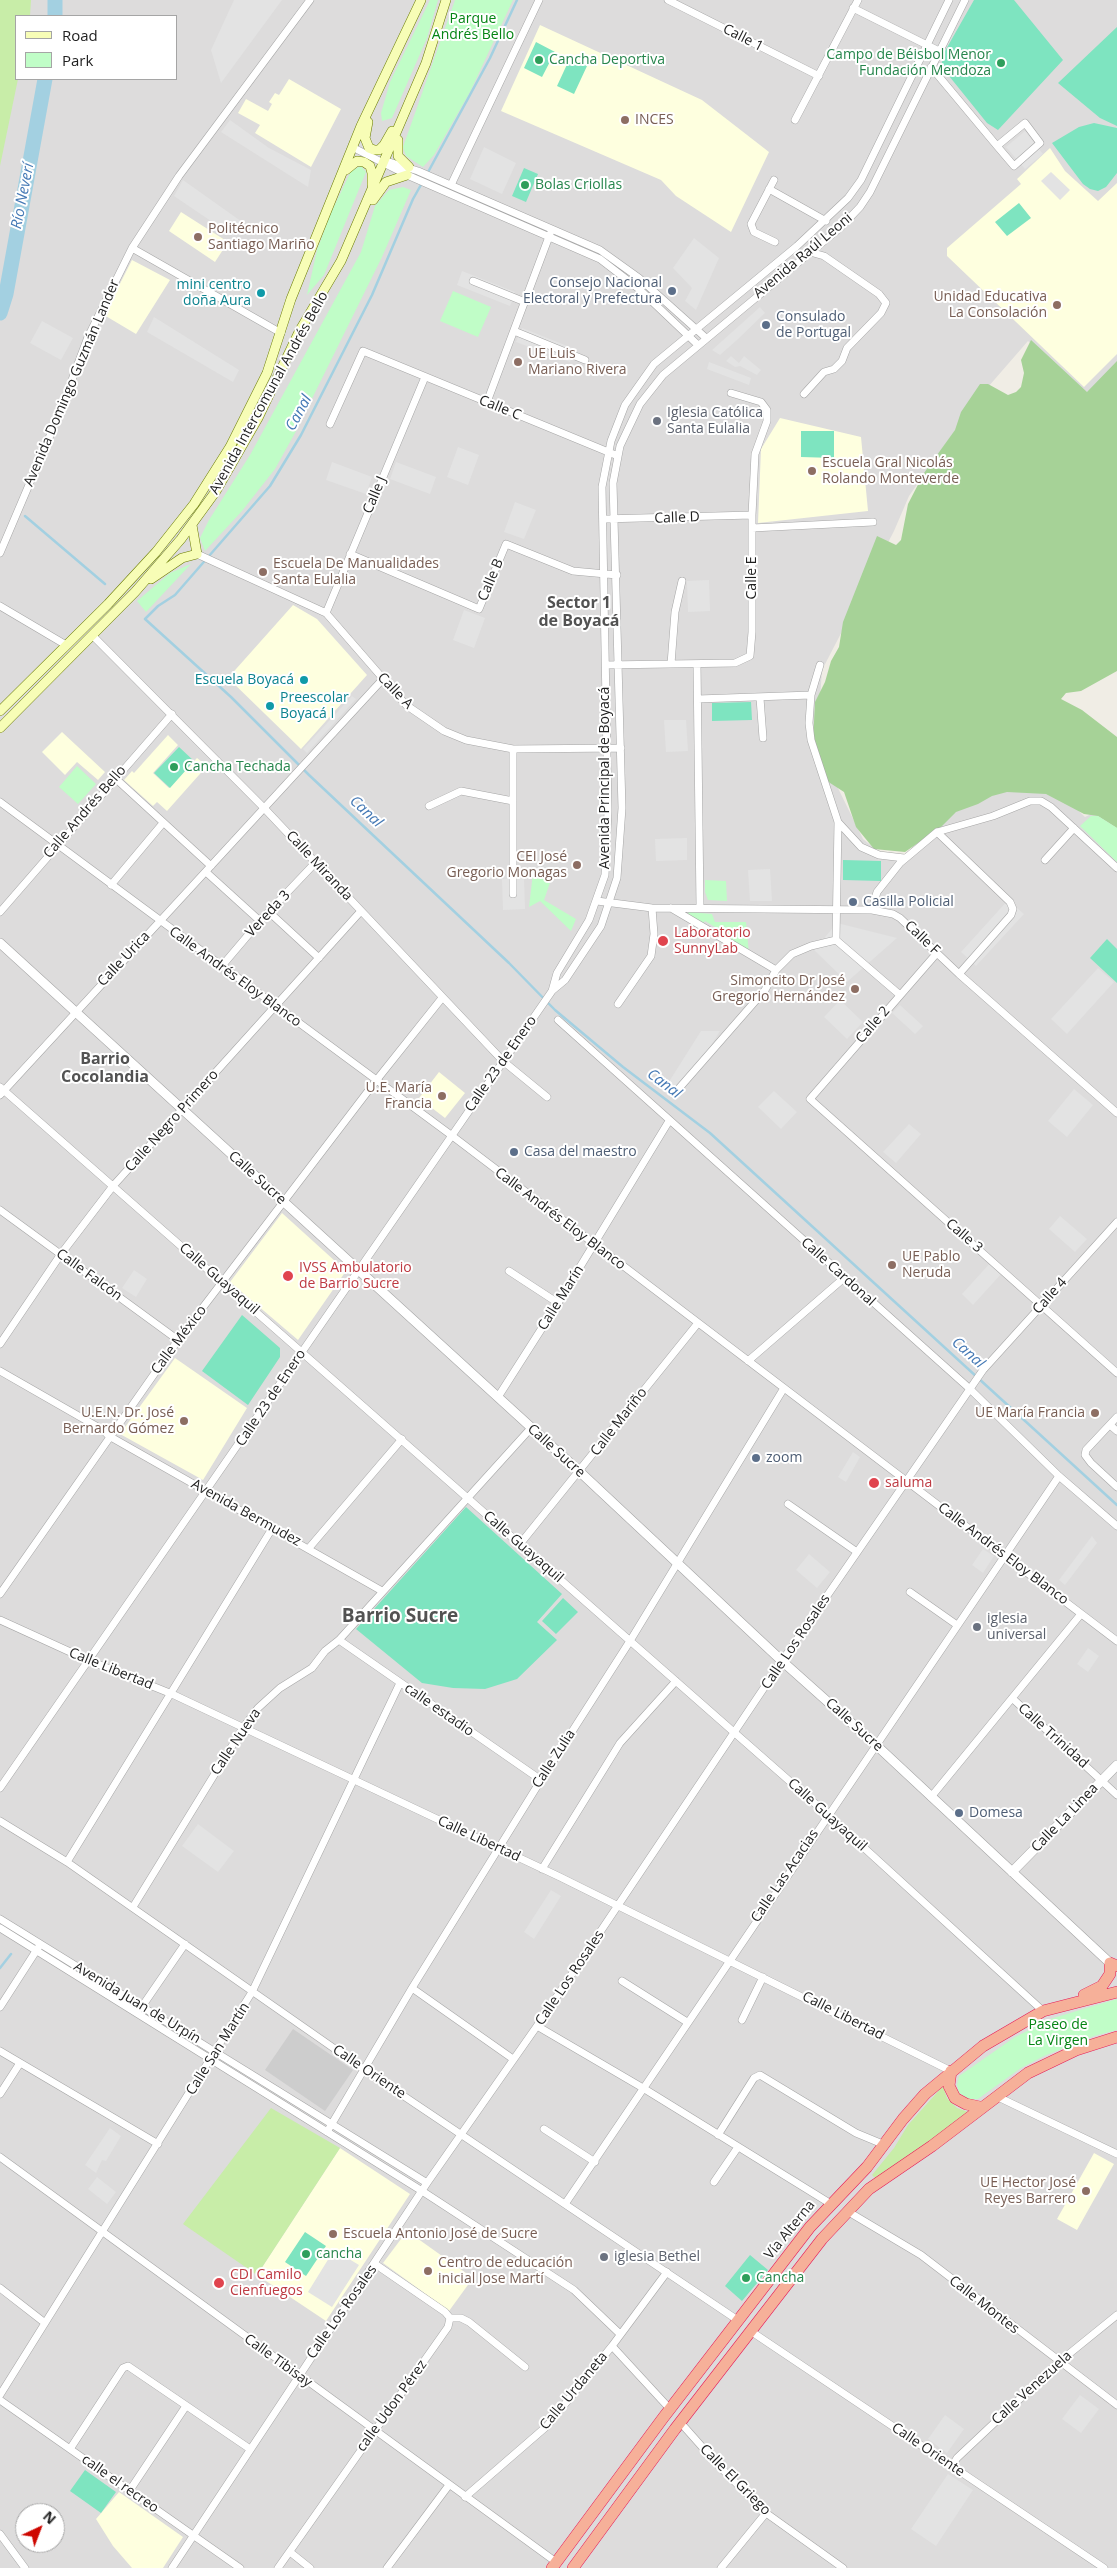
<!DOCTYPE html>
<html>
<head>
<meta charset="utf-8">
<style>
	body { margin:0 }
	#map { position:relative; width:1117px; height:2568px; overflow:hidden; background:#f0ede5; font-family:"Open Sans",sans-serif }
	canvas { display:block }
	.legend { position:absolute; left:15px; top:15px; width:162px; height:65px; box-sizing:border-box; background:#fff; border:1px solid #a5a5a5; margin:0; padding:6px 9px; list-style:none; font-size:15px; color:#1f1f1f }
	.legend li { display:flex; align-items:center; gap:10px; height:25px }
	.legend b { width:25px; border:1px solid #a5a5a5 }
	.north { position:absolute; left:15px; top:2503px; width:50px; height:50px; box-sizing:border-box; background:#fff; border:1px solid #a5a5a5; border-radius:50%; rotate:43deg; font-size:14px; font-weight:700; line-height:20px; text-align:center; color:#1f1f1f }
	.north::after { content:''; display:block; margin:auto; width:18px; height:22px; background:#ce0700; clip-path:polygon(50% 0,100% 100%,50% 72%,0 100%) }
</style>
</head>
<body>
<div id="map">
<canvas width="1117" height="2568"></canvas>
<ul class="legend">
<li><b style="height:6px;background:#f7fdb6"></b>Road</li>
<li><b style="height:14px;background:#c0fdc7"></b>Park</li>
</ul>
<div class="north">N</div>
</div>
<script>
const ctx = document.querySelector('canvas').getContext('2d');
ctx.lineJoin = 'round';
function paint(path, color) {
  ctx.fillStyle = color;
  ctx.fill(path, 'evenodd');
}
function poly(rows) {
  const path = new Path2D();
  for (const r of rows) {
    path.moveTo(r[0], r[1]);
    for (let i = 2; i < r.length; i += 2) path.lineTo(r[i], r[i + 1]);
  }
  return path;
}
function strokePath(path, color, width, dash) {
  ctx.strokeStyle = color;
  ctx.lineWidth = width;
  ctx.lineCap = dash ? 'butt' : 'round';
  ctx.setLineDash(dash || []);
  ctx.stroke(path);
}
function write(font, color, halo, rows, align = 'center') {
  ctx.font = font + ' "Open Sans",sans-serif';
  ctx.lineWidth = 4;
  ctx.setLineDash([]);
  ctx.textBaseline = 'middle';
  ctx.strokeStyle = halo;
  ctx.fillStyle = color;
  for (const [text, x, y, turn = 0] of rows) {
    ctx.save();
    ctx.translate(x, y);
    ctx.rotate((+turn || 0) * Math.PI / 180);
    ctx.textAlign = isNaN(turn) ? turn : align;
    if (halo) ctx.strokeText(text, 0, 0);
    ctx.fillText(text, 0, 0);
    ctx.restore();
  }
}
paint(poly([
	[0,0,1117,0,1117,367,1090,397,1028,341,975,402,909,496,894,531,822,670,820,699,833,778,863,839,879,852,906,855,933,825,998,781,1048,781,1085,817,1117,801,1117,2568,0,2568],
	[16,16,176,16,176,79,16,79],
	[25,2513,55,2513,55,2543,25,2543]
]), '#dddcdc');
paint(poly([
	[540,25,702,100,769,152,731,232,676,196,661,180,501,111],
	[289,79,341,109,311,167,255,133,260,125,238,113,246,99,268,111,272,104,269,102,275,93,279,95],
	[1050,148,1065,171,1098,201,1117,183,1117,354,1084,387,947,256,947,248,1021,184,1017,179],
	[181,212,228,242,215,262,169,231],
	[132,260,170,280,136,334,104,315],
	[780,418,861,437,868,511,758,523,761,449],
	[293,605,317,619,367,675,301,749,228,678],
	[62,732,105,772,98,780,77,762,65,775,42,752],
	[168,735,178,745,153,773,169,788,197,758,207,766,167,811,157,802,153,806,124,780,132,771,134,773],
	[439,1072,465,1093,445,1118,419,1098],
	[282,1213,346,1271,298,1340,230,1282],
	[175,1358,247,1408,203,1480,120,1434],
	[340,2148,410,2194,326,2321,257,2275],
	[1094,2153,1114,2164,1077,2230,1057,2219],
	[407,2231,473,2278,449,2311,383,2263],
	[119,2492,183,2537,163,2568,132,2568,113,2546,96,2519]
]), '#feffdf');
paint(poly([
	[293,2029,353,2070,325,2111,265,2070]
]), '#cdcdcd');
paint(poly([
	[0,0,31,0,30,16,16,16,16,79,18,79,0,166],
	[943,2086,947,2098,957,2108,968,2112,877,2180,872,2175,894,2148,908,2125],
	[271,2108,340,2148,257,2275,183,2224]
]), '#c8eda8');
paint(poly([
	[1031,340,1087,392,1117,361,1117,671,1081,691,1066,693,1061,699,1082,710,1117,737,1117,828,1098,816,1084,814,1046,794,1007,792,992,796,978,804,956,812,941,827,905,852,874,849,856,827,844,792,827,781,813,741,815,702,825,682,831,661,839,647,843,622,877,536,896,545,901,540,908,504,924,473,955,430,961,412,980,384,988,384,1008,395,1016,392,1021,387,1024,373,1021,360]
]), '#a6d297');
paint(poly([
	[430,0,438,0,427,38,392,118,382,121,381,113,390,82],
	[455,0,513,0,470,92,434,155,423,167,406,156,403,147],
	[361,166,366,172,324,275,307,295,317,250,331,213,351,171],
	[403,187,411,190,382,257,295,433,275,469,242,511,205,551,200,538,209,520,250,455,361,252,375,206,389,190],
	[453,291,491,307,478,337,440,321],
	[191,564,146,612,137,601,170,573],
	[77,766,96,784,78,804,59,787],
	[1091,816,1098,816,1117,828,1117,862,1080,826],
	[554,871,544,900,576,919,571,931,540,901,529,907,533,873],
	[705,880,726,881,727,901,708,900,705,892],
	[689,912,712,914,715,922,746,922,749,954,717,936,720,930,705,921,701,926,687,915],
	[1117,1999,1117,2030,1094,2036,1044,2056,1021,2068,978,2099,968,2099,959,2093,957,2085,959,2076,1015,2037,1053,2018]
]), '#c0fdc7');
paint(poly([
	[974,0,1014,0,1063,60,998,130,987,123,941,66,945,51],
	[1117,27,1117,126,1100,118,1058,83],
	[536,42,555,52,542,77,524,68],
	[570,58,587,66,574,94,557,86],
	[1094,123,1117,128,1117,173,1106,187,1098,191,1090,189,1083,184,1052,143,1079,127],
	[524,168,538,174,526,202,512,196],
	[1019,203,1031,218,1007,236,995,222],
	[801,431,834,431,834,458,801,457],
	[751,702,752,720,712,721,712,703],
	[179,747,194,761,170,788,154,773],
	[843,860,881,861,881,881,843,880],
	[1107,939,1117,949,1117,983,1090,958],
	[242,1315,280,1348,280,1357,248,1405,202,1371],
	[466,1507,562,1594,537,1622,557,1640,517,1679,485,1689,453,1688,422,1683,356,1629],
	[563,1598,578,1612,556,1634,542,1621],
	[305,2232,326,2246,306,2276,285,2262],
	[750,2255,768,2270,742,2301,725,2286],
	[85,2470,116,2492,101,2513,70,2491]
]), '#7ee4c0');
paint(poly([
	[234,0,282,0,221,83,211,50],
	[230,120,269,148,311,170,308,187,221,132],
	[1025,131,1043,154,1025,169,1006,147],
	[484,147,516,163,502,194,470,179],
	[1051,172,1070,190,1060,200,1041,181],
	[183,180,245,224,233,236,174,196],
	[694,238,719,258,696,310,685,301,692,288,673,268],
	[462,271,515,292,510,306,457,285],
	[760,307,765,313,737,340,720,355,712,350],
	[154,317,239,370,233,382,147,332],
	[42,321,73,338,61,360,30,343],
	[522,328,575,349,570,362,516,342],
	[731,356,739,363,744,356,761,370,757,375,740,366,735,367,726,361],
	[709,362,751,378,749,385,707,369],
	[458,447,479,455,468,485,447,477],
	[332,462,372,477,366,494,326,480],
	[396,462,436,477,430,494,390,479],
	[515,502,536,510,524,539,504,532],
	[709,580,710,611,688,612,687,581],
	[464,610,485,618,474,648,453,640],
	[352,696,356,699,307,753,303,749],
	[664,720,686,720,688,751,666,752],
	[687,838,687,860,656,861,655,839],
	[770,869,772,901,750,901,748,870],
	[524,878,525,909,503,910,502,879],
	[1008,900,1024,914,976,966,961,952],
	[837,923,897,938,847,982,814,950],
	[1098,968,1114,982,1067,1034,1051,1019],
	[840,1000,863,1022,847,1039,824,1017],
	[900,1005,923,1026,915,1034,892,1013],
	[701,1031,720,1031,679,1097,665,1088],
	[1074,1089,1093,1105,1067,1137,1048,1121],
	[774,1091,797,1112,781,1129,758,1107],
	[909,1124,921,1134,896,1163,883,1152],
	[1060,1216,1087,1239,1075,1252,1049,1229],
	[991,1262,1003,1272,973,1305,962,1294],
	[134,1270,147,1279,136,1297,122,1288],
	[853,1452,860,1457,846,1482,838,1477],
	[1092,1536,1097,1543,1065,1585,1059,1580],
	[983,1549,994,1556,983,1573,972,1565],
	[809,1554,830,1572,817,1588,796,1570],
	[1088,1648,1099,1656,1088,1672,1077,1664],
	[198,1824,234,1851,218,1872,182,1846],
	[551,1890,561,1896,534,1939,524,1932],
	[110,2128,121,2136,106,2161,102,2160,96,2173,85,2165],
	[97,2177,116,2192,107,2204,88,2189],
	[334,2250,359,2265,332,2307,308,2292],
	[1080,2395,1099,2409,1081,2433,1062,2419],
	[945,2415,964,2429,947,2453,928,2439],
	[948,2474,973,2490,936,2546,911,2529]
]), '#e3e3e3');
strokePath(poly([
	[427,174,490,58,517,0],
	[422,183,413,199,372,295,301,435,270,486,175,595,158,606,145,619,231,697,309,775,509,963,555,1010,623,1067,710,1133,1117,1505],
	[25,516,105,584],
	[0,1968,11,1954]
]), '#a3d0e1', 2.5);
strokePath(poly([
	[55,16,55,0],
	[0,313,6,294,45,79]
]), '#a3d0e1', 15);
const minor = poly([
	[668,0,819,76],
	[853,8,939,51],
	[931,67,997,146,1014,166,1040,143,1025,123,997,146],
	[795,120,858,0],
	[354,148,407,175,600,259,639,289,698,345],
	[386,161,418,171,600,250,639,278,706,338],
	[774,180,751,224,754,232,775,242],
	[451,185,539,0],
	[769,189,826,221],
	[132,248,281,333],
	[473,281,525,302],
	[514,331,585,360],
	[804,394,824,372,834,369,842,361,847,348,881,313,886,303,879,294,824,256,810,252],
	[487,402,550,234],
	[330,424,363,351,618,456],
	[603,519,752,515],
	[752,528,873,522],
	[0,553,60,412,88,337,132,248,179,176,310,0],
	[197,554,326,613,406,705,444,731,466,740,513,749,621,748],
	[350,554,479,609,506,544,573,571,617,575],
	[0,606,66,645],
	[326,613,425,377],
	[92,635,264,808,503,1061,547,1097],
	[671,664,675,612,682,581],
	[697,664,700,906],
	[606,665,735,663,750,656,752,632,752,515,755,454,767,421,767,410,761,402,731,393],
	[820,665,811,695,809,723,811,740,838,822,836,940,900,995],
	[760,698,763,738],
	[698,699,811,695],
	[115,778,211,866],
	[0,802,451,1135,1117,1641],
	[429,806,461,791,513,801],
	[838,822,861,847,879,855,904,858],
	[937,832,1010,902,1013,909,1011,915,959,974],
	[1045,860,1074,828],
	[206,872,260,921],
	[111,885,163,823],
	[513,894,513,749],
	[597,901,652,908,872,910,893,914,900,918,959,974,1117,1113],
	[671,908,776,970],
	[872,910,877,892,900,863,937,832,993,816,1030,801,1041,801,1051,807,1117,868],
	[0,912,172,714],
	[269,912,319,958],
	[937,953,810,1099,1117,1373],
	[221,967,260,921,316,862],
	[553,990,565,980,601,926,617,878,622,808,613,483,620,446,640,404,663,375,841,227,860,207,870,192,965,0],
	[618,1004,651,956,654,934,652,908],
	[558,1020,970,1389,1059,1476,1117,1526],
	[0,1087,827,1814,1043,2011],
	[674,1094,765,990,776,970,792,954,811,946,836,940],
	[0,1095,382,680],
	[0,1210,178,1340],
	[509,1271,558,1303],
	[0,1344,61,1254,113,1186,361,911],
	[748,1361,844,1278],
	[0,1371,103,1430,109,1436,382,1591],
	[498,1397,558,1303,669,1121],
	[1117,1417,1086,1450,1085,1455,1091,1463,1117,1487],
	[1110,1425,1117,1431],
	[788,1504,857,1552],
	[520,1544,698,1323],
	[309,1548,402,1439],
	[910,1592,957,1625],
	[0,1594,178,1340,375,1082,442,998],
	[0,1620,90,1661,172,1694,560,1877,951,2071],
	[339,1640,541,1780],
	[1012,1698,1117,1795],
	[0,1788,552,991,557,973,589,920,605,875,608,811,602,487,611,441,625,405,654,364,797,246,848,198,861,180,949,0],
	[931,1797,1081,1614],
	[0,1821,67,1862,365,2070,739,2321],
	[67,1862,273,1527],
	[542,1869,620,1743,676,1681],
	[133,1907,243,1728,258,1708,280,1688,312,1668,325,1651,339,1640,531,1428],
	[0,1919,427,2183],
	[0,1928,422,2191,574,2290,620,2334],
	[622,1981,687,2022],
	[412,1988,513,2059],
	[0,2007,38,1948],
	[141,2008,185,1944],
	[742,2020,763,1977],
	[537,2026,643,2088,831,2204],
	[0,2051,158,2144],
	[0,2094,20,2063],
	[996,2096,1117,2154],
	[544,2129,595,2162],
	[327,2132,412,1988,541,1780,630,1641,784,1388],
	[718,2135,754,2078,760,2075,856,2133,885,2145],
	[0,2157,556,2562],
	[714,2182,738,2147],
	[565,2204,1059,1476],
	[847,2211,921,2255,1117,2405],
	[0,2288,45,2323],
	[450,2318,461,2318,469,2322,525,2367],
	[752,2332,1104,2568],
	[612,2346,670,2409],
	[0,2395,252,1992,400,1683],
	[0,2400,240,2568],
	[680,2422,719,2466,766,2513,843,2568],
	[70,2449,123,2368,128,2366,250,2449],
	[952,2466,957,2458,1059,2362,1117,2315],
	[130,2490,186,2406],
	[465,2497,547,2426,612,2346,667,2272],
	[0,2534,25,2568],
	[290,2552,310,2568],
	[172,2568,427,2183,537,2026,782,1661,983,1370,1117,1222],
	[278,2568,448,2327,450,2318,445,2312,375,2264],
	[387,2568,449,2485],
	[721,2568,766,2513]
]);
const tertiary = poly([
	[0,943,580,1472,782,1661,875,1744,1110,1963],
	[1012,1872,1117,1765]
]);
const secondary = poly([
	[368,122,365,138,369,148,374,150,379,150,384,145,392,131],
	[398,140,398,156,409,167],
	[346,170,357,161,364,162,370,166,372,173,372,185],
	[373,200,386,182,407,175],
	[151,579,182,558,197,554,192,525],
	[0,711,108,604,156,552,194,504,230,447,267,373,291,299,361,126,421,0],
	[0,728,135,592,181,539,216,491,258,418,300,330,341,261,426,63,446,0]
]);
const trunk = poly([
	[1084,1995,1102,1986,1110,1974,1110,1963,1117,1966],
	[951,2071,949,2086,955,2098,966,2104,980,2107],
	[552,2568,663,2418,810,2227,867,2167,903,2119,925,2094,983,2046,1043,2011,1117,1992],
	[573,2568,675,2429,822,2239,869,2189,932,2146,1028,2073,1076,2050,1117,2037]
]);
strokePath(minor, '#a6a6a6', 8);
strokePath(tertiary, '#a6a6a6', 10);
strokePath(secondary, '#6a7c00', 10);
strokePath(trunk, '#e51b59', 12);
strokePath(minor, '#fff', 7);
strokePath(tertiary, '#fff', 9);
strokePath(secondary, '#f7fdb6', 9);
strokePath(trunk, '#f6b099', 11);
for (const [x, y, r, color] of [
	[539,60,5,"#2e9e5b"],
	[1001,63,5,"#2e9e5b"],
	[625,120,5,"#8d6e63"],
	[525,185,5,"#2e9e5b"],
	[198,237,5,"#8d6e63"],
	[672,291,5,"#5c6f8a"],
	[261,293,5,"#0f9aa8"],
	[1057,305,5,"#8d6e63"],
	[766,325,5,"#5c6f8a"],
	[518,362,5,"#8d6e63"],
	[657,421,5,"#6b7280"],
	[812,471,5,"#8d6e63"],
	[263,572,5,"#8d6e63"],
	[304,680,5,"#0f9aa8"],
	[270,706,5,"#0f9aa8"],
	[174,767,5,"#2e9e5b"],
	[577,865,5,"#8d6e63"],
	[853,902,5,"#5c6f8a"],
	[663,941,6,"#e0444e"],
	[855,989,5,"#8d6e63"],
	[442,1096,5,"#8d6e63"],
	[514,1152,5,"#5c6f8a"],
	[892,1265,5,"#8d6e63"],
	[288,1276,6,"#e0444e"],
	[1095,1413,5,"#8d6e63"],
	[184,1421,5,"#8d6e63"],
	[756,1458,5,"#5c6f8a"],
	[874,1483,6,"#e0444e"],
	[977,1627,5,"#6b7280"],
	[959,1813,5,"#5c6f8a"],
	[1086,2191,5,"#8d6e63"],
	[333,2234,5,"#8d6e63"],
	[306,2254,5,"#2e9e5b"],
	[604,2257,5,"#6b7280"],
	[428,2271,5,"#8d6e63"],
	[746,2278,5,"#2e9e5b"],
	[219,2283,6,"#e0444e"]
]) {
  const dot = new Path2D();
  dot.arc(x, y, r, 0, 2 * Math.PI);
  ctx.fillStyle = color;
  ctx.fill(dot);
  strokePath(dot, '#fff', 2);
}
write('14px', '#058514', '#fff', [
	["Parque",473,19],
	["Andrés Bello",473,35],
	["Paseo de",1058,2025],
	["La Virgen",1058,2041]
]);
write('14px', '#1f1f1f', '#fff', [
	["Calle 1",743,38,27],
	["Avenida Raúl Leoni",803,256,-40],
	["Avenida Domingo Guzmán Lander",72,383,-67],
	["Avenida Intercomunal Andrés Bello",269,393,-61],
	["Calle C",500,408,22],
	["Calle J",375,495,-67],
	["Calle D",677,518,-2],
	["Calle E",752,578,-90],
	["Calle B",491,580,-67],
	["Calle A",395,691,46],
	["Avenida Principal de Boyacá",605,778,-90],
	["Calle Andrés Bello",85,812,-49],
	["Calle Miranda",319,866,47],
	["Vereda 3",268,914,-47],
	["Calle F",922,938,44],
	["Calle Urica",124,959,-47],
	["Calle Andrés Eloy Blanco",235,977,36],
	["Calle 2",873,1025,-49],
	["Calle 23 de Enero",501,1064,-55],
	["Calle Negro Primero",172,1121,-48],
	["Calle Sucre",257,1178,42],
	["Calle Andrés Eloy Blanco",560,1219,37],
	["Calle 3",964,1236,41],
	["Calle Cardonal",838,1272,42],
	["Calle Falcón",89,1275,36],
	["Calle Guayaquil",219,1279,41],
	["Calle 4",1050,1296,-48],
	["Calle Marín",561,1298,-58],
	["Calle México",179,1340,-53],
	["Calle 23 de Enero",271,1398,-56],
	["Calle Mariño",619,1422,-52],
	["Calle Sucre",556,1451,42],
	["Avenida Bermudez",246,1513,29],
	["Calle Guayaquil",523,1547,41],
	["Calle Andrés Eloy Blanco",1003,1554,37],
	["Calle Los Rosales",796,1642,-56],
	["Calle Libertad",111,1669,22],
	["calle estadio",439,1710,35],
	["Calle Sucre",854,1725,42],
	["Calle Trinidad",1053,1736,42],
	["Calle Nueva",236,1742,-56],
	["Calle Zulia",554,1759,-57],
	["Calle Guayaquil",827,1815,42],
	["Calle La Linea",1065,1818,-46],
	["Calle Libertad",479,1839,25],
	["Calle Las Acacias",785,1876,-56],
	["Calle Los Rosales",570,1978,-56],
	["Avenida Juan de Urpín",137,2003,31],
	["Calle Libertad",843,2016,27],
	["Calle San Martín",218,2049,-58],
	["Calle Oriente",369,2072,34],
	["Vía Alterna",790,2230,-51],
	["Calle Montes",984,2305,38],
	["Calle Los Rosales",342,2312,-55],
	["Calle Tibisay",278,2361,36],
	["Calle Venezuela",1032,2388,-42],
	["Calle Urdaneta",574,2391,-50],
	["calle Udon Pérez",392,2406,-54],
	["Calle Oriente",928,2450,34],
	["Calle El Griego",735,2480,45],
	["calle el recreo",120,2484,35]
]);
write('14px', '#27864d', '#fff', [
	["Campo de Béisbol Menor",991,55,"right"],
	["Fundación Mendoza",991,71,"right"],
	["Cancha Deportiva",549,60],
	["Bolas Criollas",535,185],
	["Cancha Techada",184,767],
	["cancha",316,2254],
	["Cancha",756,2278]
], 'left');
write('14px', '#785e54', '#fff', [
	["INCES",635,120],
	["Politécnico",208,229],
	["Santiago Mariño",208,245],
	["Unidad Educativa",1047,297,"right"],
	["La Consolación",1047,313,"right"],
	["UE Luis",528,354],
	["Mariano Rivera",528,370],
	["Escuela Gral Nicolás",822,463],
	["Rolando Monteverde",822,479],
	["Escuela De Manualidades",273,564],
	["Santa Eulalia",273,580],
	["CEI José",567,857,"right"],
	["Gregorio Monagas",567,873,"right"],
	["Simoncito Dr José",845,981,"right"],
	["Gregorio Hernández",845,997,"right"],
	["U.E. María",432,1088,"right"],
	["Francia",432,1104,"right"],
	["UE Pablo",902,1257],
	["Neruda",902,1273],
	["U.E.N. Dr. José",174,1413,"right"],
	["Bernardo Gómez",174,1429,"right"],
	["UE María Francia",1085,1413,"right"],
	["UE Hector José",1076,2183,"right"],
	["Reyes Barrero",1076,2199,"right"],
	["Escuela Antonio José de Sucre",343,2234],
	["Centro de educación",438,2263],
	["inicial Jose Martí",438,2279]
], 'left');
write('14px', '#4e5e75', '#fff', [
	["Consejo Nacional",662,283,"right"],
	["Electoral y Prefectura",662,299,"right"],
	["Consulado",776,317],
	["de Portugal",776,333],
	["Casilla Policial",863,902],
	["Casa del maestro",524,1152],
	["zoom",766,1458],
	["Domesa",969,1813]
], 'left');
write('14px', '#0d838f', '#fff', [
	["mini centro",251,285],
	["doña Aura",251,301],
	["Escuela Boyacá",294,680],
	["Preescolar",280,698,"left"],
	["Boyacá I",280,714,"left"]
], 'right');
write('14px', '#5b616d', '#fff', [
	["Iglesia Católica",667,413],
	["Santa Eulalia",667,429],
	["iglesia",987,1619],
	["universal",987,1635],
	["iglesia Bethel",614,2257]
], 'left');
write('14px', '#be3a42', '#fff', [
	["Laboratorio",674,933],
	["SunnyLab",674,949],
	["IVSS Ambulatorio",299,1268],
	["de Barrio Sucre",299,1284],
	["saluma",885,1483],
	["CDI Camilo",230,2275],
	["Cienfuegos",230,2291]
], 'left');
write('italic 15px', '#4579b5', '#fff', [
	["Río Neverí",23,196,-79],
	["Canal",299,413,-62],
	["Canal",366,812,43],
	["Canal",664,1084,37],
	["Canal",968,1353,42]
]);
write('bold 16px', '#525252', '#fff', [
	["Sector 1",579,603],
	["de Boyacá",579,621],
	["Barrio",105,1059],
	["Cocolandia",105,1077]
]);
write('bold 19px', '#525252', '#fff', [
	["Barrio Sucre",400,1617]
]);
</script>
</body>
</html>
